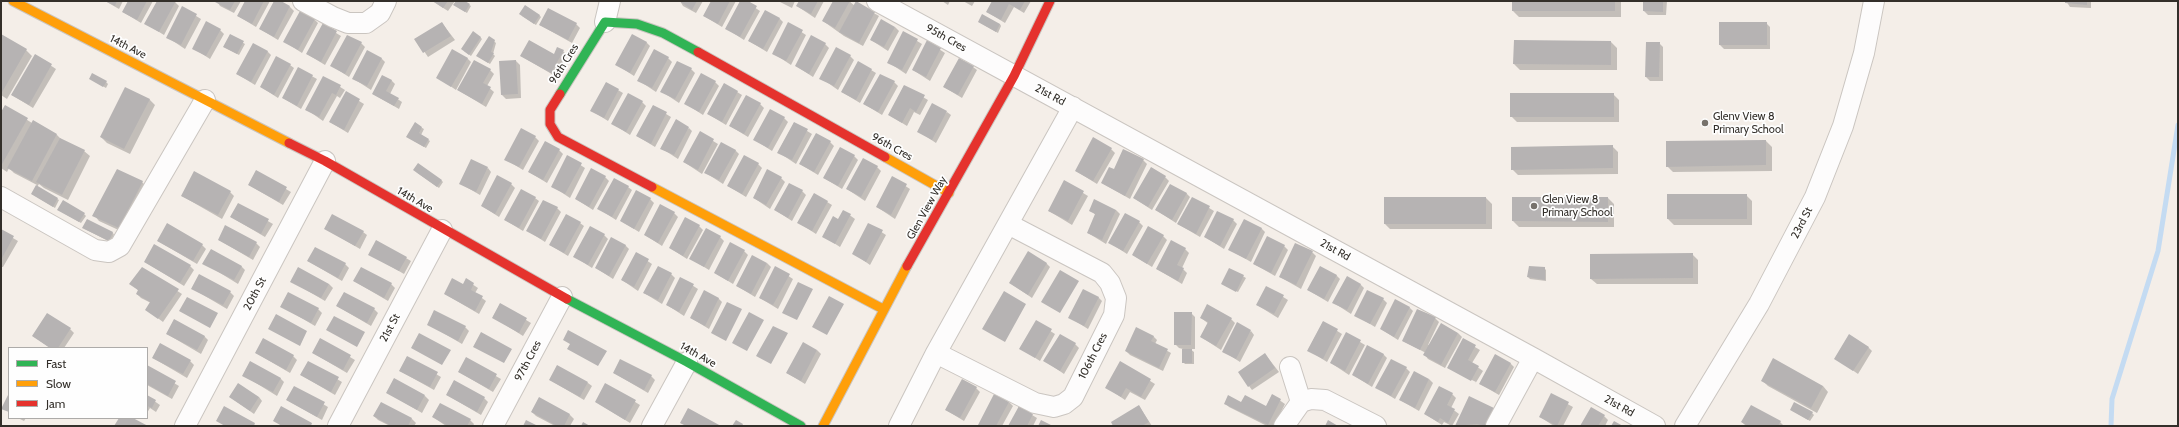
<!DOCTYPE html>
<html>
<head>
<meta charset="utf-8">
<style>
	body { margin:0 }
	#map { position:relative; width:2179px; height:427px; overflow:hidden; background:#f4eee8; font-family:Cabin,sans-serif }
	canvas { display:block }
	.frame { position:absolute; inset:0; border:2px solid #332f2a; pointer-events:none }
	.legend { position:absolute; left:8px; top:347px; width:140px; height:72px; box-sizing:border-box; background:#fefefe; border:1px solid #adaba9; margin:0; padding:5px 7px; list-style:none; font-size:12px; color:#332f2a }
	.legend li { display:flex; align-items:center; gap:8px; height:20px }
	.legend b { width:20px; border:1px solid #adaba9 }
</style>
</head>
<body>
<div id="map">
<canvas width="2179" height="427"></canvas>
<div class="frame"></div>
<ul class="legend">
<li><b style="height:5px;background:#30b455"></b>Fast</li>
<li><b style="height:5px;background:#ff9f0a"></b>Slow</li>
<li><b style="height:5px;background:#e5322d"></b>Jam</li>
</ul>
</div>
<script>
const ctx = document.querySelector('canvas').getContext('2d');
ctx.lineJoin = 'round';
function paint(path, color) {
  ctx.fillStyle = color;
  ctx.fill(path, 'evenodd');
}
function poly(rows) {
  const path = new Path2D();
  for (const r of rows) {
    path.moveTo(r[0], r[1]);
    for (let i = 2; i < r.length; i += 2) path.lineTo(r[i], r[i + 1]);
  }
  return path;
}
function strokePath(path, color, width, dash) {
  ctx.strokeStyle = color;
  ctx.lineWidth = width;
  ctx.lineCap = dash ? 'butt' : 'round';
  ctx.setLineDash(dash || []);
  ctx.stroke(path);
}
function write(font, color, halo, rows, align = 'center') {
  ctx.font = font + ' Cabin,sans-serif';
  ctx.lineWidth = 3.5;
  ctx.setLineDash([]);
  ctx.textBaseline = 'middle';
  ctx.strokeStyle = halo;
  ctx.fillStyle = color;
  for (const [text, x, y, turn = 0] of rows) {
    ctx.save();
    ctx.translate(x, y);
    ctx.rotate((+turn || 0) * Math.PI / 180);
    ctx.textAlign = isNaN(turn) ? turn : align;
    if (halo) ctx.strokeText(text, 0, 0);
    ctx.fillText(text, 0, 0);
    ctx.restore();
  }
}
paint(poly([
	[105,1,123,1,119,9],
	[129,1,153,1,141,23,123,12],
	[158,1,174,1,179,6,164,35,146,24],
	[217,1,241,1,234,13,220,6],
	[246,1,270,1,256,27,238,16],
	[275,1,290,7,294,11,278,40,260,29],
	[432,1,455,1,448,11],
	[457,1,463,1,471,6,467,13,456,6],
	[680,1,703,1,696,13,683,6],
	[712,1,736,1,722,27,704,16],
	[742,1,745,1,760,11,744,40,727,29],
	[778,1,795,1,792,8],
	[800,1,824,1,815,18,797,6],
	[834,1,849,1,855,6,856,3,879,16,863,46,844,36,823,21],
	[942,1,950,1,948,5],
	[963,1,975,1,972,6],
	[993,1,1031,1,1024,13,1014,7,1005,23,987,12],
	[1513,1,1621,1,1621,17,1519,17,1513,11],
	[1644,1,1667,1,1666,15,1648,15,1644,11],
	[2066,1,2091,1,2091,8,2070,7],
	[183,8,201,19,185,49,167,37],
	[539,15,541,17,536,25,522,16],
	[779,18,783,22,767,52,749,41],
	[314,19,318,23,302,53,285,42],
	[979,22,1000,24,1001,26,998,33],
	[442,23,455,40,428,57,416,39],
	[1766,23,1770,27,1770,49,1724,49,1720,45],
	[576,24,580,28,572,43,540,25],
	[789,24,806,35,791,65,773,53],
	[323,25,341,36,325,65,307,54],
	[895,27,899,31,888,51,871,40],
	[220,30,224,34,210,59,193,48],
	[904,33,922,44,906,74,888,62],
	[1,35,26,50,32,56,7,99,1,95],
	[230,35,245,44,239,55,226,48],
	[480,37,482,39,471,56,464,51],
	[489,37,496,43,493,54,495,56,490,64,479,57],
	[646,42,650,46,634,76,617,65],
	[928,42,945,53,930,81,913,70],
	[1611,42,1617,48,1617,70,1520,70,1514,64],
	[361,43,365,47,349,77,332,66],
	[1659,43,1663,47,1663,81,1650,81,1646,77],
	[825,44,829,48,813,77,796,66],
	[267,51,271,55,255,85,237,74],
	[563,51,567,55,555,76,521,56,554,55],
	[35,55,56,69,33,108,12,95],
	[850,56,854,60,838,90,821,78],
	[381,58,385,62,371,90,354,79],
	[467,58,471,62,456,90,437,77],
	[668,58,672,62,656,92,638,80],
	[500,61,516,61,520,65,521,98,506,99,502,95],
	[858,62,876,73,860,103,842,92],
	[290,65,294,68,278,98,261,87],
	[973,67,977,70,962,98,944,87],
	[299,69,317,79,301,109,283,98],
	[691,69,695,73,679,103,661,91],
	[490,70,494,74,487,86,494,92,486,107,458,90],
	[324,77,345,90,340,98,337,96,323,121,306,109],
	[92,80,106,82,108,84,106,88],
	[391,80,395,84,390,94,402,102,399,109,373,94],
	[715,82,719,86,703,115,686,104],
	[894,82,898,86,882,115,864,104],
	[606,83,623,93,608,121,592,111],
	[724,84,742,95,726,125,708,114],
	[904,86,928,100,920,115,914,112,907,126,889,115],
	[346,93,364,104,348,133,330,122],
	[1613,94,1619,100,1619,122,1517,122,1511,116],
	[149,99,155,105,130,154,107,143,101,137],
	[642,102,646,106,630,135,613,124],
	[760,104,764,108,748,137,730,126],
	[5,106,32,123,33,122,57,135,62,140,84,151,90,156,68,200,44,188,39,184,37,187,59,200,55,208,32,194,37,185,14,173,9,168,7,172,1,168,1,114],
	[653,106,671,117,655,147,637,136],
	[947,112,951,115,936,143,918,131],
	[784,118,788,122,772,151,755,140],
	[794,123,812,134,796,164,778,152],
	[415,124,424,129,421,135,430,141,426,148,409,138],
	[689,128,692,131,678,159,661,148],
	[700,133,718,144,702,174,684,162],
	[535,137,539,141,523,170,505,159],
	[1766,141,1772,147,1772,171,1673,172,1667,166],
	[830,142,834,146,818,175,800,164],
	[1612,146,1618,152,1618,174,1518,175,1512,169],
	[1111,149,1115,153,1097,184,1076,171],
	[559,150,563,154,547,183,529,172],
	[735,150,739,154,723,184,706,173],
	[854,156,858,160,842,189,824,178],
	[568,157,585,168,570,198,552,186],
	[1143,160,1147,164,1130,199,1102,183,1114,170],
	[758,164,762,168,746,197,728,186],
	[877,167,881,171,865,201,847,189],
	[488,168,491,172,480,195,461,184],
	[257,172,291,192,283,205,249,185],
	[416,172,441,180,443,182,439,188],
	[605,177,609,181,593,210,576,199],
	[1165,177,1169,181,1152,210,1134,198],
	[781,178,785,182,770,209,754,198],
	[893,178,910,189,895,219,877,207],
	[142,182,148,188,125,233,99,221,94,215],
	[1065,182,1088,196,1072,225,1049,211],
	[511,184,515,188,499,217,482,206],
	[628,187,632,190,616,220,599,209],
	[802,191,806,195,792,221,775,210],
	[230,192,234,196,222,219,182,196],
	[1186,193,1190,197,1176,223,1156,210],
	[814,194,832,205,816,234,799,223],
	[1746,195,1752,201,1752,225,1674,225,1668,219],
	[535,198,539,201,523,231,505,220],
	[1193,198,1214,211,1200,237,1178,224],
	[1385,198,1486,198,1492,204,1492,229,1390,229,1385,224],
	[1513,198,1608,198,1614,204,1614,227,1519,227,1513,221],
	[650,199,654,203,639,232,621,221],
	[238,204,273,224,265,237,231,217],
	[557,208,561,212,545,242,528,231],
	[1090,210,1116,210,1120,214,1106,244,1088,233,1096,215],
	[60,211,84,214,86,216,81,223],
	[844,211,855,219,840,247,823,236,839,220],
	[674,213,678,217,662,246,645,235],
	[87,220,113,233,114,235,110,242,85,229],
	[1233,220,1237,224,1224,249,1205,237],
	[1139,222,1143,226,1127,254,1110,243],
	[580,223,584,226,568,256,550,245],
	[869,224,886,235,870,265,853,253],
	[699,226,703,230,687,259,670,248],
	[1261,228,1265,232,1251,262,1230,250],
	[326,229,363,232,367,235,360,249],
	[1,231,18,241,3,267,1,267],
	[604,235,608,239,592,268,575,257],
	[1163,236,1167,240,1152,267,1133,255],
	[720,237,724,241,709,270,691,259],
	[219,240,256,243,260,247,253,260],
	[158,241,202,245,206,249,197,264],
	[377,241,411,261,404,274,369,254],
	[625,245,629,249,613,279,596,268],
	[1284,246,1288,250,1275,276,1254,264],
	[1185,249,1189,253,1182,268,1187,273,1182,284,1157,269],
	[744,251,748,255,733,284,715,273],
	[1312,252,1316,256,1301,289,1280,277],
	[637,254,652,264,638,291,622,280],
	[1692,254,1698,260,1698,284,1597,284,1591,279],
	[308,261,345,264,349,268,342,281],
	[145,262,190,266,194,270,184,286],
	[204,263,241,266,245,270,238,284],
	[767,263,771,267,755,297,737,286],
	[1046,263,1050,267,1032,298,1010,283],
	[1530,267,1544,268,1546,270,1546,281,1530,279,1528,277],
	[142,268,182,294,163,322,147,310,151,303,141,298,137,294,139,291,131,284],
	[776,268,793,279,778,309,760,298],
	[1230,269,1246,278,1238,292,1222,284],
	[671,274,675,278,662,304,644,293],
	[1336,275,1340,279,1328,302,1308,290],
	[681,278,698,289,684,316,667,305],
	[466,280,478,288,475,293,486,301,479,314,445,294,463,286],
	[291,281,329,284,333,288,325,301],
	[354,281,391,284,395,288,388,301],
	[1360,284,1364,288,1351,314,1334,303],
	[1267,287,1288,300,1278,318,1257,305],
	[193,289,230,292,234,296,227,309],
	[1098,297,1102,301,1088,329,1069,317],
	[718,298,722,302,709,329,691,318],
	[1383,299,1387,303,1375,327,1355,315],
	[500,304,531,323,523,336,493,317],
	[281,306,318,309,322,313,315,326],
	[337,306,374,309,378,313,371,326],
	[1409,307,1413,311,1398,340,1381,329],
	[1191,313,1195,317,1195,349,1190,349,1194,352,1194,364,1185,364,1183,362,1183,349,1179,348,1175,344],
	[1201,318,1231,319,1235,323,1221,350,1201,337,1209,324],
	[1435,318,1439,322,1428,345,1458,333,1462,337,1445,368,1428,359,1425,355,1426,353,1403,341],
	[1036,322,1055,334,1040,361,1020,348],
	[1323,322,1342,334,1327,362,1308,350],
	[428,324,465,327,469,331,462,344],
	[70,329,74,333,64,348,50,348,33,336],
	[1251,331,1254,335,1240,362,1223,351],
	[167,334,204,336,208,340,201,354],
	[1347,334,1365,345,1349,375,1331,363],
	[1153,336,1157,340,1155,344,1171,353,1163,371,1130,355,1126,351],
	[321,340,355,360,347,373,313,353],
	[1463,340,1480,350,1472,363,1483,371,1475,384,1476,382,1448,368],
	[1075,344,1079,348,1064,374,1045,361],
	[1868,347,1872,351,1858,374,1835,358],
	[817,350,821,354,805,384,787,373],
	[256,353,293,356,297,360,290,373],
	[1265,354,1279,372,1252,390,1249,386],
	[1383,354,1387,358,1372,387,1353,375],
	[407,357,441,377,434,390,400,371],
	[153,358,190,361,194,365,187,378],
	[466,359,501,379,493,392,459,372],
	[308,362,342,382,335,395,301,375],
	[1121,363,1155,384,1145,400,1130,392,1125,400,1106,387],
	[1510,363,1514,367,1499,395,1480,384],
	[147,367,179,386,172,399,147,385],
	[1406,368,1410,372,1395,399,1377,388],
	[614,373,651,376,655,380,648,393],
	[243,375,280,378,284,382,277,396],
	[1429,379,1433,383,1419,411,1400,400],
	[550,380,588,383,592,386,584,400],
	[1762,380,1823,386,1828,392,1817,413,1768,386],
	[606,384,640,405,630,423,596,402],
	[294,387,328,407,322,420,287,400],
	[976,388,980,392,964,421,946,410],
	[388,393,425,396,429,400,422,413],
	[1452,394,1456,398,1451,408,1459,414,1452,426,1444,422,1442,425,1425,414],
	[447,395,484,398,488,402,481,415],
	[1272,395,1285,404,1274,426,1267,426,1229,407,1225,403,1242,403,1266,407],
	[1551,395,1573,407,1563,426,1554,426,1540,417],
	[147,396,160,405,156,412,150,408,147,413],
	[230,397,259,397,262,401,254,414],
	[1469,398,1493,409,1497,413,1491,426,1456,426],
	[539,399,570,415,574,419,570,426,555,426,536,416,532,412],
	[1009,402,1013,406,1002,426,980,426],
	[381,403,412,419,416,423,414,426,390,426,378,420,374,416],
	[1139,406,1152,426,1115,426],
	[1019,407,1037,418,1033,426,1009,426],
	[1793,411,1812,413,1814,415,1810,421],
	[1604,416,1608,420,1605,426,1581,426],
	[433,417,470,420,474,424,473,426,446,426],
	[18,418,26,418,24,421],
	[1742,422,1780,422,1784,426,1746,426]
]), '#0003');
strokePath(poly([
	[2111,426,2112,399,2158,251,2178,125]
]), '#c4dbf2', 5);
paint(poly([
	[105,1,117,1,115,6],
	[128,1,147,1,137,20,122,12],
	[157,1,176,1,159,32,144,24],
	[216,1,235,1,230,10,215,2],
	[245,1,264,1,252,24,237,16],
	[274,1,281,1,290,6,274,37,259,29],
	[433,1,448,1,443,8],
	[456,1,465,1,470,4,465,12,453,5],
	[679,1,697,1,692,10],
	[711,1,730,1,718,24,703,16],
	[740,1,748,1,757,6,740,37,725,29],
	[799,1,818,1,811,14,796,6],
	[833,1,850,1,835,28,822,21],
	[856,1,875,12,859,43,839,32],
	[992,1,1025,1,1020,10,1009,4,1001,20,986,12],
	[1512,1,1615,1,1615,11,1512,11],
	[1643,1,1663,1,1663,12,1643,11],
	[2065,1,2087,1,2087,5,2065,3],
	[525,5,540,15,534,24,519,14],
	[182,6,197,14,181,45,166,38],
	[548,8,577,23,568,40,539,25],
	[765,10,780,18,763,49,748,41],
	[300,11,315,19,298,50,283,42],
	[982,14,1000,24,996,32,978,22],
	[881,19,895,27,884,47,870,40],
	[206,21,221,29,206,56,192,49],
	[442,22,451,36,423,53,414,39],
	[788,22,803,30,786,61,772,54],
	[1719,22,1767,22,1767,45,1719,45],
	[323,23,337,31,321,62,306,54],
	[473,31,481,37,469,55,461,49],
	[903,31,918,39,902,70,887,63],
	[1,34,27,49,1,94],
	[230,34,244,41,237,54,223,47],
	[632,34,647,42,630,73,615,65],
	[347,35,362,42,345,74,330,66],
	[811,35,826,43,809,74,795,66],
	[489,36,495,40,491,52,494,53,488,63,476,56],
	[529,40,554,54,557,47,564,50,551,73,520,56],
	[927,40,941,48,926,77,912,70],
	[1514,40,1611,41,1611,65,1513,64],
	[1646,42,1660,42,1659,77,1645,77],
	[253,43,268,51,251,82,236,74],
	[836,47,851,55,834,86,819,79],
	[452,49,468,58,451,87,436,78],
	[654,49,669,57,652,88,637,81],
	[367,50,382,58,367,86,352,79],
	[35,54,52,64,29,105,11,95],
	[276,56,291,64,274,95,260,87],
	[959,58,974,66,958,95,943,87],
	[474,60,491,69,483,83,491,87,482,104,457,90],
	[516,60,518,94,501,95,499,61],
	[677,61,692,68,675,99,660,92],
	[858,61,872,69,856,100,841,92],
	[298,67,313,75,297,106,282,98],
	[92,73,107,81,103,87,89,79],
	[701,73,716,81,699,112,684,104],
	[880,74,895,81,878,112,863,104],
	[382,75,392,80,386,91,399,98,394,106,372,94],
	[323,76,341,85,336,95,332,93,319,117,305,110],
	[606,82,619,89,604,118,590,111],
	[724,83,738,91,722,122,707,114],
	[904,85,925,95,916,112,910,108,902,123,888,115],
	[125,87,150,99,124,149,100,137],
	[346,91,360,99,344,130,329,122],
	[628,93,643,101,626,132,611,124],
	[1510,93,1614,93,1614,117,1510,117],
	[746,95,761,103,744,134,729,126],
	[932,103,947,111,932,140,917,132],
	[5,105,28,118,1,166,1,112],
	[653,105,667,112,651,144,636,136],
	[770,109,785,117,768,148,753,140],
	[676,119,689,127,674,155,660,149],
	[33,120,57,134,32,181,7,168],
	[415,122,422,127,419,133,429,139,424,147,406,137],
	[794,122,808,129,792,160,777,153],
	[521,128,536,136,519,167,504,160],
	[700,131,714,139,698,170,683,162],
	[816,133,831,141,814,172,799,164],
	[1093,137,1112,148,1093,181,1075,171],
	[60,138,85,150,62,195,36,182],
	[1766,140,1766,165,1666,167,1666,141],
	[545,141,560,149,543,180,528,172],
	[721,142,736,150,719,180,704,173],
	[1613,145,1613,168,1511,170,1511,147],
	[840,147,855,155,838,186,823,178],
	[1123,149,1144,159,1125,196,1101,183,1109,167,1114,169],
	[567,155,582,163,565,194,551,187],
	[744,155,759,163,742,194,727,186],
	[863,158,878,166,861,197,846,189],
	[471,159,488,167,476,192,459,184],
	[418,163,442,180,437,187,413,170],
	[1151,167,1166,176,1148,207,1133,198],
	[591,168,606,176,589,207,575,199],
	[117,169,143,181,119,228,92,216],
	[767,169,782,177,766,205,753,198],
	[256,170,287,187,279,202,248,185],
	[194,171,231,191,218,215,181,196],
	[497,175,512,183,495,214,481,206],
	[892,176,907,184,891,215,876,207],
	[614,178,629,186,612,217,597,209],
	[1064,180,1084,191,1068,221,1048,211],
	[789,183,803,190,788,218,774,210],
	[1170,184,1187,193,1172,220,1155,210],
	[36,185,58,198,53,207,31,194],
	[521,189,536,197,519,228,504,220],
	[636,190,651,198,634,229,620,221],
	[814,193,828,201,812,231,797,223],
	[1667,194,1747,194,1747,219,1667,219],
	[1192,197,1210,206,1196,234,1177,224],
	[1384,197,1486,197,1486,224,1384,224],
	[1512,197,1608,197,1608,222,1512,221],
	[1094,199,1116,210,1102,240,1087,233,1095,214,1089,211],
	[63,200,85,213,79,222,57,210],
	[543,200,558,207,541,239,526,231],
	[238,203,269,219,261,234,230,217],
	[660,204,675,212,658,243,644,235],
	[843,210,851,214,835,244,822,237,833,216,838,219],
	[1217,211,1234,219,1220,246,1204,237],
	[1125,213,1140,221,1123,251,1108,243],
	[332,214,364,231,355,246,324,229],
	[566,214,581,222,564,253,549,245],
	[685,217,700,225,683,256,669,248],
	[87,219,113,232,109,241,82,228],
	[1244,219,1262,228,1246,259,1228,250],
	[167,223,203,244,193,261,157,241],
	[868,223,883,230,866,262,852,254],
	[225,225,257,242,249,257,218,240],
	[590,226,605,234,588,265,573,257],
	[1148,226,1164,235,1147,264,1132,255],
	[706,228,721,236,704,267,689,259],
	[1,229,14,236,1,260],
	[1267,236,1285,245,1271,273,1253,264],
	[611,237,626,245,609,276,595,268],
	[376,240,407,257,399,271,368,255],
	[1171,240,1186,248,1177,265,1184,268,1178,281,1156,269],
	[730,242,745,250,728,281,714,273],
	[1295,243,1313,251,1296,285,1279,277],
	[154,244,191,265,180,283,144,262],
	[315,247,346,263,338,278,307,261],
	[211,249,242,266,234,280,202,264],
	[1028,251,1047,263,1028,295,1009,283],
	[636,252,649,259,634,287,621,280],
	[1693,253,1693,278,1590,279,1590,254],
	[752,255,767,263,751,294,736,286],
	[658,266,672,273,658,300,643,293],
	[775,266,790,274,773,305,759,298],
	[1320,266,1337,275,1324,299,1307,290],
	[1529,266,1545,267,1545,280,1527,277],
	[142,267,179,289,158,319,145,310,150,302,136,294,138,290,129,284],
	[298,267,329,284,321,298,290,282],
	[361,267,392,283,384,298,353,281],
	[1229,268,1244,275,1236,292,1221,284],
	[1060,270,1079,281,1060,313,1041,302],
	[199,274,231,291,223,305,191,289],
	[1347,276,1361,284,1347,310,1332,303],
	[680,277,694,284,679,312,666,305],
	[452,278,463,284,466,278,474,283,471,290,483,296,475,311,444,294],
	[798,282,813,289,797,320,782,313],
	[1266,286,1284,295,1274,314,1256,305],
	[1083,289,1099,297,1084,326,1068,318],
	[704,290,719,298,705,326,690,318],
	[1367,290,1384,298,1370,324,1354,316],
	[1004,291,1026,304,1005,342,982,329],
	[288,292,319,308,311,323,280,307],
	[344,292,375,308,367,323,336,306],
	[829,296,844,304,827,335,812,327],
	[187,297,218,313,210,328,179,311],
	[1395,299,1410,307,1394,337,1380,329],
	[727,302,742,309,726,341,711,333],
	[500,303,527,318,519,333,492,318],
	[1207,304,1232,318,1216,346,1200,337,1208,322,1200,318],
	[1417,309,1436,317,1420,350,1402,341],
	[434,310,466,326,458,341,427,325],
	[749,312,764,320,747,351,732,343],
	[1174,312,1192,312,1191,345,1174,345],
	[47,313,71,328,58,348,50,348,32,336],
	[276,314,307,331,300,346,268,329],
	[334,316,365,332,357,347,326,330],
	[174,319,205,336,197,350,166,334],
	[1036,320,1052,329,1035,358,1019,349],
	[1323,321,1338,329,1323,359,1307,351],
	[1237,322,1251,330,1236,359,1222,352],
	[1441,323,1458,333,1441,365,1423,355],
	[773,326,788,333,771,364,756,356],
	[1136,327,1154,336,1151,341,1168,349,1159,368,1125,351],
	[568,330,607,351,598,366,567,349,570,344,563,340],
	[481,332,512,349,504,363,473,347],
	[1346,332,1361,340,1345,371,1330,363],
	[419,333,451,350,442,365,411,348],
	[1060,334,1076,343,1060,371,1043,361],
	[1849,334,1869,347,1853,371,1834,359],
	[263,338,294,355,286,370,255,353],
	[320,338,351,355,343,370,312,353],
	[1463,338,1476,345,1468,360,1479,366,1471,381,1447,368],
	[803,342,817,350,801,381,786,373],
	[160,343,191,360,183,374,152,358],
	[1367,345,1384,354,1368,384,1352,375],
	[1182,349,1192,349,1192,363,1182,363],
	[1265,353,1275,368,1248,387,1238,372],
	[1495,354,1511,363,1495,392,1479,384],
	[407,356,438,372,430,387,399,371],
	[466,357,497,374,489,389,458,372],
	[1773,358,1823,386,1811,408,1761,381],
	[620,359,652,375,644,390,613,373],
	[1391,359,1407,367,1391,396,1375,388],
	[250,361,281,378,273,392,242,376],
	[308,361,339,377,331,392,300,375],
	[1120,361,1151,379,1141,397,1126,388,1121,397,1105,388],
	[147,365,176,381,168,396,147,384],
	[557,365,588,382,580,397,549,380],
	[1414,371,1429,379,1415,408,1399,400],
	[394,378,425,395,417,410,386,393],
	[962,379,977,387,960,418,945,410],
	[454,380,485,397,477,412,446,395],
	[238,383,259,397,250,411,229,397],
	[605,383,636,400,625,420,595,402],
	[294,386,325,402,317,417,286,400],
	[1439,386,1453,393,1447,405,1455,409,1448,423,1440,418,1438,422,1424,414],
	[9,393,9,412,1,409],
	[1551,393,1569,402,1557,426,1539,417],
	[994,394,1009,402,996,426,980,426,978,425],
	[1272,394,1281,399,1268,425,1224,404,1228,395,1241,402,1245,395,1266,406],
	[147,395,156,400,152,408,147,406],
	[1469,396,1494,408,1486,426,1477,424,1455,426],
	[539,397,570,414,564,426,557,426,531,412],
	[381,402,412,418,408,426,391,426,373,416],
	[1794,402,1813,412,1808,420,1790,410],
	[440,403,471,419,467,426,448,426,432,417],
	[1139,405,1149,422,1142,426,1113,426,1111,422],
	[1751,405,1781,421,1778,426,1748,426,1741,422],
	[224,406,255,423,254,426,225,426,216,421],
	[281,406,312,423,311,426,282,426,273,421],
	[1019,406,1033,414,1027,426,1008,426],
	[1591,407,1605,415,1598,426,1580,426],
	[688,408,721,426,686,426,680,423],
	[119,418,133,418,148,426,114,426],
	[526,420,538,426,523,426],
	[736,420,743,424,742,426,732,426],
	[1041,420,1053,426,1038,426],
	[1328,420,1338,426,1325,426],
	[1614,421,1623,426,1611,426],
	[583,422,590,426,581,426]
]), '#b6b3b3');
const street = poly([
	[303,1,333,17,348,23,366,23,380,13,386,1],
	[877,1,1533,358,1655,426],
	[605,22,610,1],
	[1,197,95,250,109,252,120,246,205,100],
	[936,353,1035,403,1054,407,1064,404,1073,397,1114,315,1116,298,1110,283,1102,273,1008,224],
	[1290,367,1301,402],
	[185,426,325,161],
	[338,426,442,230],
	[493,426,562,297],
	[652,426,687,362],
	[899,426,936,353,1073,107],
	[1284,426,1301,402,1311,399,1325,400,1376,426],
	[1496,426,1533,358],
	[1685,426,1759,304,1815,197,1843,126,1864,53,1874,1]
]);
const fast = poly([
	[560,94,605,22,637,24,663,33,698,52],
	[567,299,687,362,801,426]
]);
const slow = poly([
	[13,1,289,143],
	[885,157,949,193],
	[652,187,883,309],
	[823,426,907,266]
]);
const jam = poly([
	[698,52,885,157],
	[560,94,550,110,550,124,558,137,652,187],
	[289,143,325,161,567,299],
	[907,266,1014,76,1050,1]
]);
strokePath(street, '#cac5c0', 22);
strokePath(fast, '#cac5c0', 11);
strokePath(slow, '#cac5c0', 11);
strokePath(jam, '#cac5c0', 11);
strokePath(street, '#fdfcfc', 20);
strokePath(fast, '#30b455', 9);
strokePath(slow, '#ff9f0a', 9);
strokePath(jam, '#e5322d', 9);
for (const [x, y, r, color] of [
	[1705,123,4,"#77726c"],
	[1534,206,4,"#77726c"]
]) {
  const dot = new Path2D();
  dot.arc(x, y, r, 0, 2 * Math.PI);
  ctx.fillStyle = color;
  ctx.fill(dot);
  strokePath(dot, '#fefefe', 1.5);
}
write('11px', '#332f2a', '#fefefe', [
	["95th Cres",946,38,29],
	["14th Ave",128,47,27],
	["96th Cres",564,64,-58],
	["21st Rd",1050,95,28],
	["96th Cres",892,147,29],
	["14th Ave",415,200,30],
	["Glen View Way",927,208,-61],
	["23rd St",1802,223,-63],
	["21st Rd",1335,250,29],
	["20th St",255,294,-62],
	["21st St",390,328,-62],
	["14th Ave",698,355,29],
	["106th Cres",1093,356,-63],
	["97th Cres",528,361,-62],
	["21st Rd",1619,406,29]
]);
write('11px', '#332f2a', '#fefefe', [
	["Glenv View 8",1713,117],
	["Primary School",1713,130],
	["Glen View 8",1542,200],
	["Primary School",1542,213]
], 'left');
</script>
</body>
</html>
